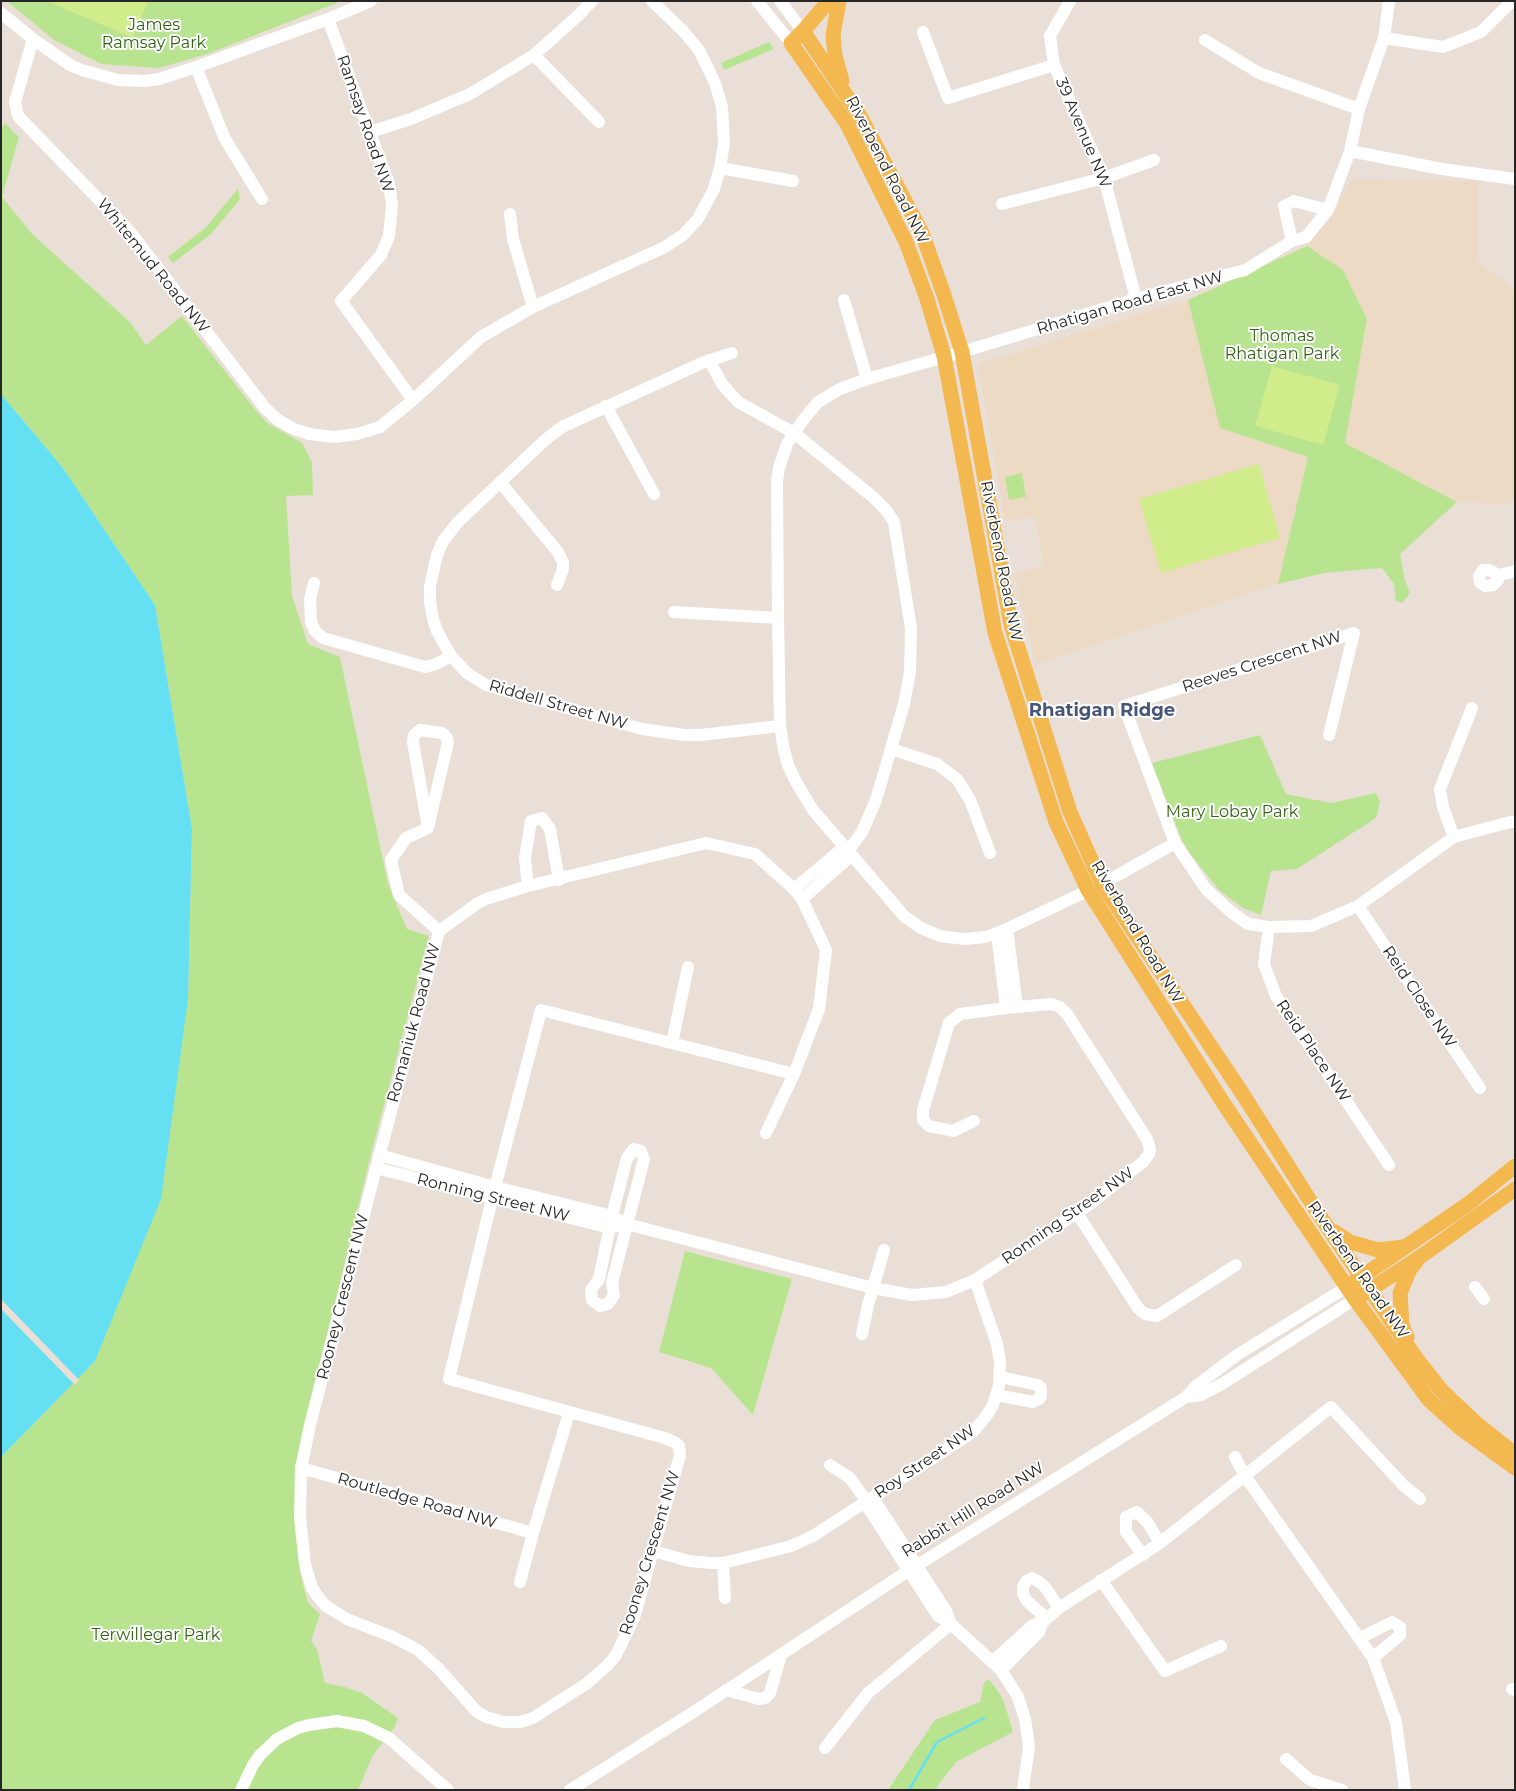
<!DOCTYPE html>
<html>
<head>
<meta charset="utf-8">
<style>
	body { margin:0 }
	#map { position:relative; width:1516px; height:1791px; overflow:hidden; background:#eadfd7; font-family:Montserrat,sans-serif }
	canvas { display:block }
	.frame { position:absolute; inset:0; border:2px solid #262626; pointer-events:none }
</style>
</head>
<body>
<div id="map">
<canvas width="1516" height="1791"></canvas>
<div class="frame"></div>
</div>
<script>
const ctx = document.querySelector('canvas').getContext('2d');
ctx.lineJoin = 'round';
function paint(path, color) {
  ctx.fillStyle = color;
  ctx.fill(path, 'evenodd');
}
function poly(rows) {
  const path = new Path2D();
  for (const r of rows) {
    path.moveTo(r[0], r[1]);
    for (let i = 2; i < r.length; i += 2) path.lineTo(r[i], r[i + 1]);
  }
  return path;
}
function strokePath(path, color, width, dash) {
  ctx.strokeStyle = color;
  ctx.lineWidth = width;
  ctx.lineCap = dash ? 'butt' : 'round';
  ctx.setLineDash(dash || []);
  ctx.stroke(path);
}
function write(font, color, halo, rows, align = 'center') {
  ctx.font = font + ' Montserrat,sans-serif';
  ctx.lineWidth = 4;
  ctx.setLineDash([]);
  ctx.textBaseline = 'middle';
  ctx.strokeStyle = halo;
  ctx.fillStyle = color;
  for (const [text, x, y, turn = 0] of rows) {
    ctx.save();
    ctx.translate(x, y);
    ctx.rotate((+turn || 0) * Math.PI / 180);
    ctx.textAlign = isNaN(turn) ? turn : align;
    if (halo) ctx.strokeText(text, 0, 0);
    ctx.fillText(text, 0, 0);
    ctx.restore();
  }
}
paint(poly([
	[1352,179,1477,181,1477,260,1515,291,1515,501,1507,504,1457,502,1345,443,1367,319,1343,270,1307,246,1331,217],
	[1188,300,1220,427,1308,457,1278,584,1036,665,1014,574,1044,566,1035,517,1005,521,978,364]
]), '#eddac5');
paint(poly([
	[7,1,342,1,210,53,159,68,101,64,54,40],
	[769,42,774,49,724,70,721,63],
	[5,123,19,137,2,197,33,235,130,322,146,345,182,316,249,402,266,422,302,443,312,462,313,495,286,496,292,596,308,644,340,657,388,884,407,929,429,936,371,1154,296,1466,300,1573,308,1603,320,1614,311,1641,317,1649,325,1683,345,1687,362,1693,398,1718,394,1728,373,1755,358,1790,1,1790,1,1457,95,1361,188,999,192,829,155,605,63,468,1,394,1,130],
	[238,189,240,199,211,234,173,263,168,257,205,228],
	[1307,246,1343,270,1367,319,1345,443,1457,502,1400,554,1405,581,1410,593,1402,603,1396,601,1394,584,1382,568,1324,573,1278,584,1308,457,1220,428,1188,300],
	[1022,473,1026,497,1009,500,1005,477],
	[1260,735,1286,794,1331,803,1376,793,1380,802,1376,818,1297,869,1271,871,1261,915,1243,908,1220,891,1191,855,1181,838,1152,763],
	[685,1251,792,1279,753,1415,711,1368,659,1352],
	[989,1679,1003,1699,1013,1732,956,1762,937,1787,936,1790,888,1790,935,1720,980,1702,984,1683]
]), '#b8e490');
paint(poly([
	[47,1,148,1,133,38],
	[1272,366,1340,385,1323,445,1255,426],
	[1259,464,1280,538,1161,573,1139,499]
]), '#d0ec8b');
paint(poly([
	[1,394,63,468,155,605,192,829,188,999,161,1199,95,1361,1,1457]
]), '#64e0f2');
paint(poly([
	[1,1299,79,1380,75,1385,1,1309]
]), '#eadfd7');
strokePath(poly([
	[909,1790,937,1742,984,1718]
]), '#64e0f2', 2.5);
strokePath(poly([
	[757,1,791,43],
	[780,1,803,31],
	[1070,1,1050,36,1054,65,1104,178,1136,299],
	[1,13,33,39,15,102,18,116,131,233,265,408,278,420,294,429,309,434,334,437,357,434,380,427,413,400,481,337,533,307,665,247,683,235,698,219,714,189,720,168,724,143,722,107,715,83,699,50,683,31,652,1],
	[328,19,389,184,392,205,389,236,381,255,341,301,413,400],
	[923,32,948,98,1054,65],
	[1384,38,1443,47,1481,32,1512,1],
	[33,39,70,65,82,70,118,80,145,81,159,79,196,67,328,19,371,1],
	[1205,40,1259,73,1359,109],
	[534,55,599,122],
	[196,67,225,139,262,199],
	[370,132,411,119,470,94,534,55,580,14,592,1],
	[1350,151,1442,169,1515,179],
	[720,168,793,181],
	[1002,204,1104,178,1154,160],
	[510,214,513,239,533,307],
	[1292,241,1284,206,1294,201,1328,210],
	[844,300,867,379],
	[709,360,722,384,738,402,794,433,873,497,886,510,894,522,911,628,910,672,904,704,876,800,862,832,848,851],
	[606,406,654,494],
	[500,482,558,552,563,563,563,569,557,585],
	[1499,575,1498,580,1493,585,1485,586,1480,582,1479,576,1483,570,1489,570,1499,575,1515,571],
	[314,583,310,599,311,622,315,631,323,638,425,667,436,664,451,656,467,673,486,685,642,729,684,735,701,735,780,726],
	[674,612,778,618],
	[451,656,437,631,433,619,430,602,430,586,437,555,443,541,458,522,545,440,562,427,702,363,732,353],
	[1329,735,1354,633,1124,706,1175,843,1206,889,1231,912,1248,924,1269,927,1311,926,1358,906,1454,837,1510,822,1515,822],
	[891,749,937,764,957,779,970,800,990,853],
	[428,828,413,742,414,735,420,730,442,733,447,738,448,742,428,828,406,838,391,860,399,895,439,931],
	[1454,837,1443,807,1440,789,1472,708],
	[706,843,755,854,794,889,802,899,826,950,819,1009,794,1074,541,1010,492,1199,449,1379,665,1438,676,1443,679,1446,680,1455,634,1618,616,1655,608,1665,586,1684,533,1718,520,1722,503,1722,486,1717,476,1711,439,1669,418,1650,393,1637,347,1619,326,1606,319,1598,312,1588,305,1564,300,1518,301,1468,310,1425,376,1168,439,931,478,903,486,899,528,886,706,843],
	[1175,843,1102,884,1007,929,986,937,964,939,940,936,921,928,904,916,813,810,796,782,788,765,784,750,780,726,778,618,777,481,779,468,787,444,803,420,818,402,840,389,867,379,962,352,1136,299,1245,270,1292,241,1306,237,1328,210,1350,151,1359,109,1384,38,1389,1],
	[528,886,525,858,531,821,542,818,550,829,559,880],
	[794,889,844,847],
	[802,899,851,856],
	[1358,906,1480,1088],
	[1269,927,1264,964,1276,996,1389,1165],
	[1007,929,1017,1007],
	[997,933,1006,1008],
	[672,1043,688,967],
	[766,1133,794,1074],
	[634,1149,641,1151,644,1159,612,1283,614,1295,608,1304,600,1306,592,1300,591,1290,599,1279,612,1216,627,1158,634,1149],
	[379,1155,495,1187,612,1216,627,1224,873,1288,912,1295,946,1292,975,1280,1090,1204,1143,1162,1149,1154,1150,1149,1147,1139,1067,1014,1060,1007,1052,1004,1006,1008,960,1014,949,1023,923,1110,923,1120,929,1126,953,1131,974,1121],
	[376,1168,610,1228,617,1226],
	[1077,1213,1138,1308,1145,1314,1157,1316,1236,1265],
	[1475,1287,1484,1299],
	[862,1334,868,1305,884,1250],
	[996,1395,1033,1402,1039,1399,1041,1396,1041,1388,1038,1385,1000,1377],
	[1186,1397,1201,1395,1222,1384,1355,1299],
	[1235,1457,1245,1476,1373,1658,1396,1722,1405,1790],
	[830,1465,850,1478,867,1502],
	[301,1468,533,1533,569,1413],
	[873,1498,946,1611,951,1624],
	[865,1503,938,1616,951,1624,1001,1670,1018,1697,1025,1719,1029,1746,1023,1790],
	[653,1551,689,1561,712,1563,723,1563,791,1546,813,1536,973,1432,987,1415,993,1405,999,1386,1000,1362,997,1344,975,1280],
	[1143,1555,1126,1532,1126,1517,1137,1512,1148,1523,1160,1543],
	[723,1563,725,1598],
	[1101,1580,1165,1671,1221,1646],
	[520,1582,533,1533],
	[1046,1618,1027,1601,1023,1594,1023,1587,1026,1581,1032,1578,1038,1581,1045,1587,1059,1608],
	[1360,1638,1392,1622,1400,1627,1400,1635,1373,1658],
	[992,1662,1033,1625,1043,1622,1059,1608,1160,1543,1331,1407,1403,1485,1420,1499],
	[1001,1670,1039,1632,1043,1622],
	[1512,1689,1515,1690],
	[726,1690,759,1699,765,1698,770,1693,781,1655],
	[825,1748,868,1693,951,1624],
	[1286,1759,1310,1780,1342,1790],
	[241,1790,253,1765,260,1755,277,1739,298,1728,309,1725,337,1721,364,1726,389,1738,448,1790],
	[570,1790,695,1711,908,1571,1186,1397,1196,1386,1237,1355,1347,1287]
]), '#fff', 12);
strokePath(poly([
	[829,1,803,31,791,43,847,124,906,242,927,299,944,356,995,633,1056,822,1088,890,1224,1104,1355,1299,1429,1400,1460,1428,1515,1468],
	[839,1,833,35,835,55,842,81],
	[803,31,860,116,922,233,943,292,962,352,1011,625,1070,812,1102,884,1242,1093,1314,1207,1416,1358,1442,1391,1476,1423,1515,1454],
	[1335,1232,1350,1242,1378,1250,1403,1247],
	[1354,1282,1468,1204,1515,1166],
	[1362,1295,1420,1257,1515,1189],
	[1407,1337,1402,1325,1400,1293,1410,1269,1416,1262]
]), '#f4b851', 15);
write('16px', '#316316', '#fff', [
	["James",154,25],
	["Ramsay Park",154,43],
	["Thomas",1282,336],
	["Rhatigan Park",1282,354],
	["Mary Lobay Park",1232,812],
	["Terwillegar Park",156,1635]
]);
write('16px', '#262626', '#fff', [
	["Ramsay Road NW",365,124,71],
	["39 Avenue NW",1083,133,67],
	["Riverbend Road NW",887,170,63],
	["Whitemud Road NW",153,266,51],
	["Rhatigan Road East NW",1130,303,-16],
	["Riverbend Road NW",1001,561,79],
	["Reeves Crescent NW",1262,662,-18],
	["Riddell Street NW",558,705,16],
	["Riverbend Road NW",1137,932,59],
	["Reid Close NW",1419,997,56],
	["Romaniuk Road NW",414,1023,-75],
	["Reid Place NW",1313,1051,56],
	["Ronning Street NW",493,1198,14],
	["Ronning Street NW",1068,1216,-35],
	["Riverbend Road NW",1358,1270,55],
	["Rooney Crescent NW",343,1297,-76],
	["Roy Street NW",925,1462,-34],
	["Routledge Road NW",417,1501,16],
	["Rabbit Hill Road NW",973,1510,-32],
	["Rooney Crescent NW",650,1553,-73]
]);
write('bold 18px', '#465678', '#fff', [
	["Rhatigan Ridge",1102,711]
]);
</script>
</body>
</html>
